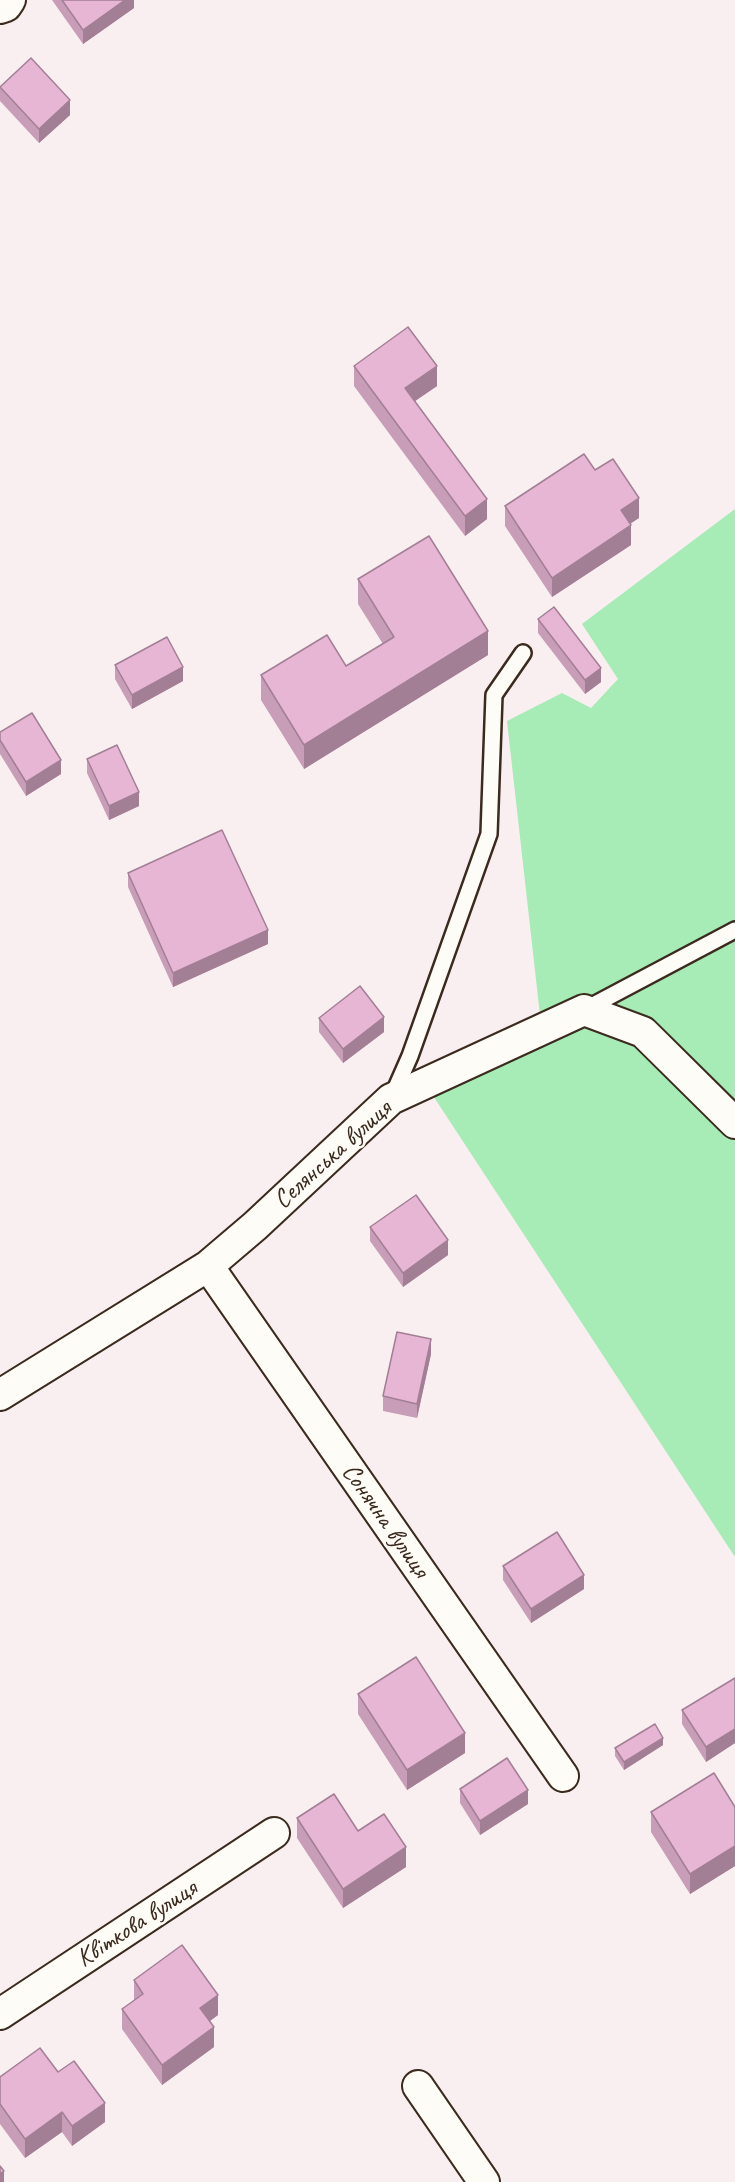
<!DOCTYPE html>
<html>
<head>
<meta charset="utf-8">
<style>
	body { margin:0 }
	canvas { display:block; background:#f9eef0 }
</style>
</head>
<body>
<canvas width="735" height="2182"></canvas>
<script>
const ctx = document.querySelector('canvas').getContext('2d');
ctx.lineJoin = 'round';
function paint(path, color) {
  ctx.fillStyle = color;
  ctx.fill(path, 'evenodd');
}
function poly(rows) {
  const path = new Path2D();
  for (const r of rows) {
    path.moveTo(r[0], r[1]);
    for (let i = 2; i < r.length; i += 2) path.lineTo(r[i], r[i + 1]);
  }
  return path;
}
function strokePath(path, color, width, dash) {
  ctx.strokeStyle = color;
  ctx.lineWidth = width;
  ctx.lineCap = dash ? 'butt' : 'round';
  ctx.setLineDash(dash || []);
  ctx.stroke(path);
}
function write(font, color, halo, rows, align = 'center') {
  ctx.font = font + ' Caveat,sans-serif';
  ctx.lineWidth = 5;
  ctx.setLineDash([]);
  ctx.textBaseline = 'middle';
  ctx.strokeStyle = halo;
  ctx.fillStyle = color;
  for (const [text, x, y, turn = 0] of rows) {
    ctx.save();
    ctx.translate(x, y);
    ctx.rotate((+turn || 0) * Math.PI / 180);
    ctx.textAlign = isNaN(turn) ? turn : align;
    if (halo) ctx.strokeText(text, 0, 0);
    ctx.fillText(text, 0, 0);
    ctx.restore();
  }
}
paint(poly([
	[735,509,735,1557,428,1088,541,1024,507,721,562,693,591,708,618,679,582,624]
]), '#a7ebb6');
const lane = poly([
	[584,1010,735,930],
	[392,1097,410,1056,489,834,494,695,523,653]
]);
const street = poly([
	[0,8,6,6,10,0],
	[208,1266,563,1776],
	[0,1395,208,1266,255,1226,391,1099,584,1010,643,1032,735,1123],
	[0,2014,274,1833],
	[418,2086,484,2182]
]);
strokePath(lane, '#3b2a1e', 20);
strokePath(street, '#3b2a1e', 34);
strokePath(lane, '#fdfcf7', 15);
strokePath(street, '#fdfcf7', 30);
paint(poly([
	[52,0,134,0,134,8,83,44],
	[0,87,70,115,39,143,0,101],
	[354,366,437,386,415,401,487,519,465,536,354,386],
	[595,470,639,518,630,523,631,545,552,597,505,526,505,506],
	[358,579,488,655,304,769,261,700,261,675,346,666,383,644,358,604],
	[538,619,601,682,585,694,538,633],
	[115,665,183,681,132,709,115,679],
	[0,732,61,774,26,796,0,754],
	[87,759,139,806,109,820,87,773],
	[128,873,268,944,173,987,128,887],
	[319,1018,384,1032,343,1063,319,1032],
	[370,1227,448,1255,403,1287,370,1241],
	[431,1354,417,1418,383,1411,383,1396],
	[503,1566,584,1589,531,1623,503,1580],
	[735,1678,735,1743,706,1762,682,1724,682,1710],
	[358,1694,465,1753,407,1790,358,1714],
	[663,1745,624,1770,615,1756,615,1748],
	[460,1789,528,1804,480,1835,460,1803],
	[735,1807,735,1866,690,1894,651,1832,651,1812],
	[297,1818,358,1831,406,1867,343,1908,297,1838],
	[134,1980,218,2015,210,2021,214,2047,162,2085,122,2029,122,2009,134,2001],
	[58,2072,105,2122,72,2146,62,2132,25,2158,0,2124,0,2077]
]), '#c89db7');
paint(poly([
	[125,0,134,0,134,8,83,44,83,30],
	[70,100,70,115,39,143,39,129],
	[437,366,437,386,405,408,405,388],
	[639,498,639,518,621,530,621,510],
	[487,499,487,519,465,536,465,516],
	[631,525,631,545,552,597,552,578],
	[488,631,488,655,304,769,304,745],
	[183,667,183,681,132,709,132,695],
	[601,668,601,682,585,694,585,680],
	[61,760,61,774,26,796,26,782],
	[139,792,139,806,109,820,109,806],
	[268,930,268,944,173,987,173,973],
	[384,1017,384,1032,343,1063,343,1049],
	[448,1240,448,1255,403,1287,403,1273],
	[431,1339,431,1354,417,1418,417,1404],
	[584,1575,584,1589,531,1623,531,1609],
	[735,1729,735,1743,706,1762,706,1747],
	[465,1733,465,1753,407,1790,407,1770],
	[663,1738,663,1745,624,1770,624,1762],
	[528,1790,528,1804,480,1835,480,1821],
	[735,1846,735,1866,690,1894,690,1874],
	[406,1847,406,1867,343,1908,343,1889],
	[218,1995,218,2015,200,2028,200,2008],
	[214,2027,214,2047,162,2085,162,2065],
	[105,2103,105,2122,72,2146,72,2126],
	[62,2112,62,2132,25,2158,25,2139],
	[4,2171,4,2182,0,2182,0,2174]
]), '#a27f95');
const building = poly([
	[62,0,125,0,83,30,62,0],
	[31,58,70,100,39,129,0,87,31,58],
	[408,327,437,366,405,388,487,499,465,516,354,366,408,327],
	[584,454,595,470,613,459,639,498,621,510,631,525,552,578,505,506,584,454],
	[429,536,488,631,304,745,261,675,327,635,346,666,394,637,358,579,429,536],
	[554,607,601,668,585,680,538,619,554,607],
	[167,637,183,667,132,695,115,665,167,637],
	[32,713,61,760,26,782,0,740,0,732,32,713],
	[117,745,139,792,109,806,87,759,117,745],
	[222,830,268,930,173,973,128,873,222,830],
	[360,986,384,1017,343,1049,319,1018,360,986],
	[416,1195,448,1240,403,1273,370,1227,416,1195],
	[397,1332,431,1339,417,1404,383,1396,397,1332],
	[557,1532,584,1575,531,1609,503,1566,557,1532],
	[416,1657,465,1733,407,1770,358,1694,416,1657],
	[735,1678,735,1729,706,1747,682,1710,735,1678],
	[655,1724,663,1738,624,1762,615,1748,655,1724],
	[507,1758,528,1790,480,1821,460,1789,507,1758],
	[714,1773,735,1807,735,1846,690,1874,651,1812,714,1773],
	[334,1794,358,1831,384,1814,406,1847,343,1889,297,1818,334,1794],
	[182,1945,218,1995,200,2008,214,2027,162,2065,122,2009,143,1994,134,1980,182,1945],
	[40,2048,58,2072,74,2061,105,2103,72,2126,62,2112,25,2139,0,2104,0,2077,40,2048],
	[0,2166,4,2171,0,2174,0,2166]
]);
paint(building, '#e8b6d5');
strokePath(building, '#a27f95', 1.5);
write('26px', '#3b2a1e', '#fdfcf7', [
	["Селянська вулиця",333,1155,-42],
	["Сонячна вулиця",385,1521,55],
	["Квіткова вулиця",137,1924,-33]
]);
</script>
</body>
</html>
